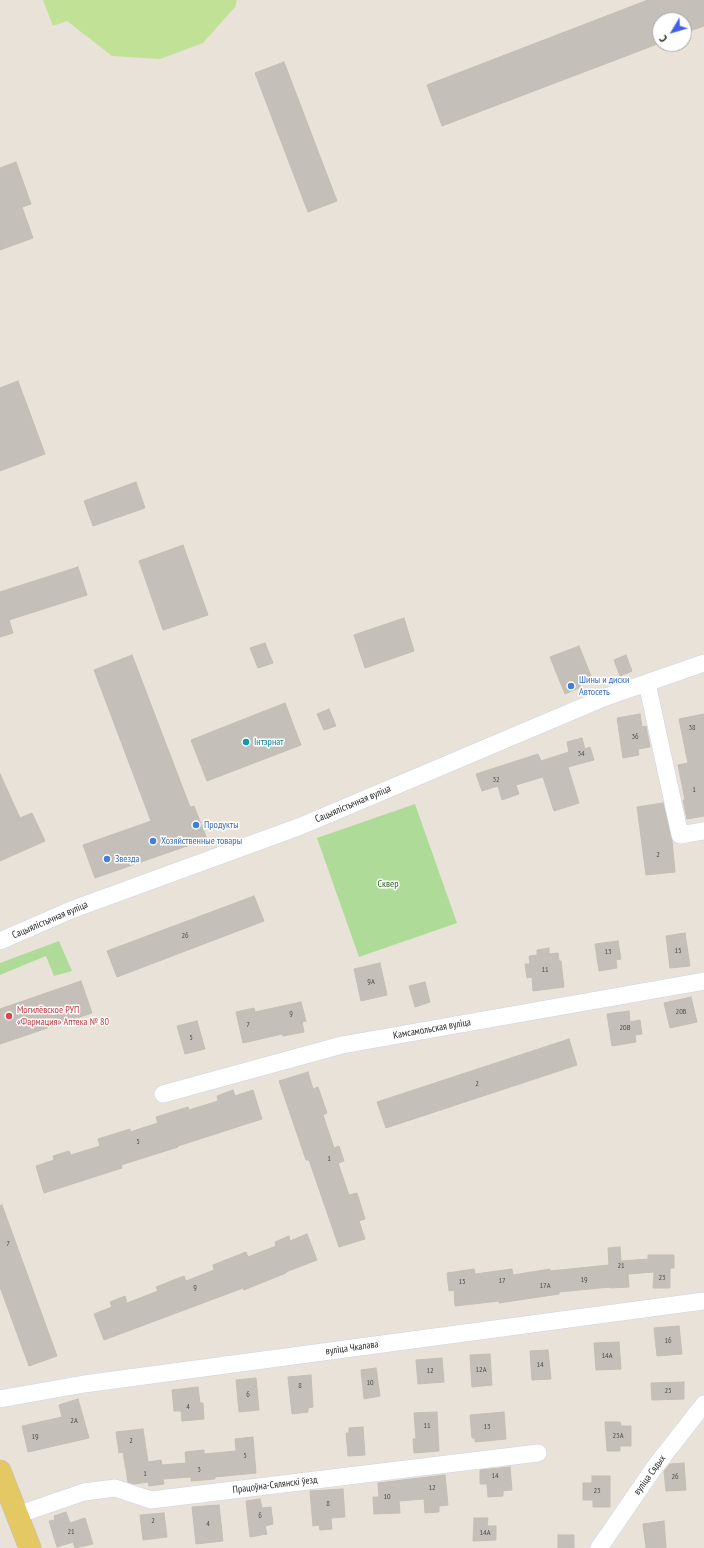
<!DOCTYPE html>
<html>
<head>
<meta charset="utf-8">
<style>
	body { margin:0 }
	#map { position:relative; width:704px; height:1548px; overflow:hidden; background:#e9e2d9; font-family:"PT Sans Narrow",sans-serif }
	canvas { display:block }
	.north { position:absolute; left:652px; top:12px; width:40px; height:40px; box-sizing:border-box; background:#fff; border:1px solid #a9a9a9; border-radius:50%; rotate:232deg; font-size:11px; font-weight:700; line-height:16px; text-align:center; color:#272727 }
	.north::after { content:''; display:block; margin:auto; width:14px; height:18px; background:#4561ea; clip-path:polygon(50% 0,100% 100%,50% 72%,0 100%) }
</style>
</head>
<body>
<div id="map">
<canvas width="704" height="1548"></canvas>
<div class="north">С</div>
</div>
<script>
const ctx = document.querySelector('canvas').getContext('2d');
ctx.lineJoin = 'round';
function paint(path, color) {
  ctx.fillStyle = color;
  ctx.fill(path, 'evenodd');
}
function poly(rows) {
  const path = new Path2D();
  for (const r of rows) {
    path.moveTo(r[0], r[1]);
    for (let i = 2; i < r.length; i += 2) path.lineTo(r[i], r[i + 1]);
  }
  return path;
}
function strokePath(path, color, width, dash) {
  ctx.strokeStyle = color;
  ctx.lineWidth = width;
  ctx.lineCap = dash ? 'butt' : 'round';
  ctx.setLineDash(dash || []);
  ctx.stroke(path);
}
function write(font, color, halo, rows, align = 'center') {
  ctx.font = font + ' "PT Sans Narrow",sans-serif';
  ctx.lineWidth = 3;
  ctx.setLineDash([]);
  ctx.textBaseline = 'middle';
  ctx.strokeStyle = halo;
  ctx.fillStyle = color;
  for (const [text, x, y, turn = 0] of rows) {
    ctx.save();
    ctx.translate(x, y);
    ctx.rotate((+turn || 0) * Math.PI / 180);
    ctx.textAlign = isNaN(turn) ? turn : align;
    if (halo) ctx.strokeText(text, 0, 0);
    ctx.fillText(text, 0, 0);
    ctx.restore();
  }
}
paint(poly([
	[415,804,457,923,359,957,317,838],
	[59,941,72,971,54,976,46,956,0,975,0,963]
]), '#afdb99');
paint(poly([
	[43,0,237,0,235,7,203,43,160,59,112,56,67,21,53,26]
]), '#c1e296');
const building = poly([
	[648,0,704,0,704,26,684,33,684,20,660,20,660,43,442,126,427,85,648,0],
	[284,62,337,201,308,212,255,73,284,62],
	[16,162,31,204,22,207,33,238,0,250,0,168,16,162],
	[18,381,45,454,0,471,0,388,18,381],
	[136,482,145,508,93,526,84,501,136,482],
	[183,545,208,615,163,630,139,561,183,545],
	[78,567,87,595,9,620,13,633,0,637,0,592,78,567],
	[404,618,414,651,365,668,354,635,404,618],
	[265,643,273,663,258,668,250,648,265,643],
	[579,646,591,676,578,681,581,687,565,694,550,657,579,646],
	[132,655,190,807,194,806,207,839,95,878,83,845,151,821,94,670,132,655],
	[626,655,632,671,620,676,614,660,626,655],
	[285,703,301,745,207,781,191,740,285,703],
	[329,709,336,726,324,730,317,714,329,709],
	[640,714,642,727,646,726,650,747,638,749,639,755,623,758,617,718,640,714],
	[704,714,704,816,687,819,683,800,685,800,678,765,688,763,679,719,704,714],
	[582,738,585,749,590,747,594,760,568,767,579,803,554,811,543,777,516,785,519,794,502,800,498,786,482,791,476,774,538,754,541,761,569,752,567,742,582,738],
	[0,774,20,818,32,813,45,841,0,861,0,774],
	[663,803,672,840,675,872,646,875,637,807,663,803],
	[254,896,264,921,117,977,107,951,254,896],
	[685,933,690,966,670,968,666,936,685,933],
	[618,941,621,959,616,960,617,968,599,971,595,944,618,941],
	[549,948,549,954,558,953,559,961,561,961,564,987,533,991,532,977,527,978,525,964,530,964,529,956,537,955,537,950,549,948],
	[380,963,387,995,361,1001,354,969,380,963],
	[81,981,92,1013,0,1044,0,1009,81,981],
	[425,982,430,1002,415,1007,409,986,425,982],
	[691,997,697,1022,670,1028,664,1003,691,997],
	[301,1002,306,1021,302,1022,304,1032,283,1036,282,1034,243,1043,236,1012,254,1008,255,1012,301,1002],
	[629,1011,630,1022,640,1020,642,1034,635,1035,636,1042,612,1046,607,1014,629,1011],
	[197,1021,205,1049,185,1054,177,1026,197,1021],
	[569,1039,577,1065,386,1128,377,1102,569,1039],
	[308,1072,313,1089,318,1087,327,1113,323,1115,334,1148,339,1146,344,1161,338,1163,349,1195,357,1193,365,1219,359,1221,365,1239,339,1247,309,1160,306,1160,279,1081,308,1072],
	[233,1090,235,1096,253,1090,262,1119,178,1146,178,1147,121,1165,122,1168,44,1193,36,1166,54,1160,53,1156,69,1151,71,1155,100,1146,98,1139,130,1129,130,1132,158,1123,156,1117,188,1107,189,1110,218,1101,217,1096,233,1090],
	[2,1205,57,1356,29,1366,0,1287,0,1206,2,1205],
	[307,1234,317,1260,286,1272,286,1273,244,1290,243,1288,104,1340,94,1314,112,1307,110,1302,125,1296,127,1303,158,1291,156,1287,184,1276,186,1281,214,1270,213,1265,246,1252,248,1257,276,1246,275,1242,289,1236,290,1241,307,1234],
	[620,1247,621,1261,648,1259,648,1255,674,1255,674,1268,670,1268,670,1288,653,1288,654,1272,628,1274,629,1287,610,1288,610,1287,559,1292,559,1294,499,1303,499,1301,455,1306,454,1290,449,1291,447,1273,474,1269,475,1274,512,1269,513,1275,550,1269,550,1271,609,1265,608,1248,620,1247],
	[679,1326,682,1354,657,1356,654,1328,679,1326],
	[619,1342,621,1369,596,1370,594,1343,619,1342],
	[548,1350,551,1379,532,1380,530,1351,548,1350],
	[490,1354,492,1385,472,1387,470,1355,490,1354],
	[442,1358,444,1382,418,1384,416,1360,442,1358],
	[376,1368,380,1396,364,1399,361,1370,376,1368],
	[311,1375,313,1407,308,1408,308,1412,292,1414,288,1377,311,1375],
	[256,1378,259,1410,239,1412,236,1380,256,1378],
	[684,1382,684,1399,652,1400,651,1383,684,1382],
	[198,1387,200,1403,203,1403,204,1419,182,1421,181,1411,174,1411,172,1390,198,1387],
	[78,1399,89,1438,28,1452,22,1426,62,1417,59,1405,78,1399],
	[437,1412,439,1451,414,1453,413,1439,416,1439,414,1413,437,1412],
	[504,1412,506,1439,475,1442,475,1438,472,1438,470,1415,504,1412],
	[605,1422,620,1422,621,1426,631,1426,631,1446,620,1446,620,1451,607,1451,605,1422],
	[363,1427,365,1455,348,1456,346,1433,349,1433,349,1428,363,1427],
	[143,1429,148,1462,161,1460,162,1465,186,1463,185,1452,204,1450,204,1454,236,1451,235,1439,253,1437,256,1473,215,1477,215,1479,191,1481,191,1477,163,1479,164,1484,149,1486,148,1482,134,1484,128,1482,123,1452,119,1453,116,1432,143,1429],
	[684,1463,686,1490,666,1491,664,1471,670,1464,684,1463],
	[510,1467,512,1490,503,1491,503,1496,488,1497,487,1484,480,1484,480,1470,510,1467],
	[445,1475,448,1505,439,1506,439,1512,425,1513,424,1499,399,1501,400,1513,374,1514,373,1497,379,1497,378,1483,445,1475],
	[592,1476,610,1476,610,1507,593,1507,593,1500,583,1500,583,1483,592,1483,592,1476],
	[343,1489,345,1517,331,1518,332,1529,320,1530,319,1525,313,1526,310,1491,343,1489],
	[260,1499,262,1508,271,1507,273,1524,265,1526,267,1534,250,1537,246,1501,260,1499],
	[219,1505,223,1541,196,1544,192,1507,219,1505],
	[66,1512,70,1523,85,1518,93,1544,75,1548,73,1542,57,1547,49,1521,55,1520,54,1516,66,1512],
	[164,1513,167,1537,143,1540,140,1515,164,1513],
	[474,1518,488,1518,487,1526,496,1526,496,1540,473,1541,474,1518],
	[664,1521,666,1548,646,1548,643,1524,664,1521],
	[558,1535,574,1535,574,1548,558,1548,558,1535]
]);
paint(building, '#c4bfb9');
strokePath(building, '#c3beb3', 1);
const street = poly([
	[647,683,680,835,704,831],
	[0,941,71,910,301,826,606,697,704,663],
	[163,1094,342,1045,704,981],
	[0,1399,84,1384,704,1301],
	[17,1515,84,1492,115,1488,151,1500,538,1453],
	[599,1548,654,1468,704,1404]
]);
const primary = poly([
	[0,1471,30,1548]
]);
strokePath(street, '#cfd2df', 18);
strokePath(primary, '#c3c3c3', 23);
strokePath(street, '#fff', 17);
strokePath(primary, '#e4c863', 22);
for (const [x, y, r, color] of [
	[571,686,4,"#3f7fe0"],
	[246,742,4,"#0f9aa8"],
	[196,825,4,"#3f7fe0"],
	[153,841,4,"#3f7fe0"],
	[107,859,4,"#3f7fe0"],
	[9,1016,4,"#e0444e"]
]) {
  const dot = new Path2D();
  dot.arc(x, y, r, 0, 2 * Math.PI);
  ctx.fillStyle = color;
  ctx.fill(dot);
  strokePath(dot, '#fff', 1.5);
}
write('8px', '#4e4d4c', null, [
	["38",692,728],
	["36",635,737],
	["34",581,754],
	["32",496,780],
	["1",694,790],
	["2",658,855],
	["26",185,936],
	["15",678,951],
	["13",608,952],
	["11",545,970],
	["9А",371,982],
	["20Б",681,1012],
	["9",291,1014],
	["7",248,1025],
	["20В",625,1028],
	["5",191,1038],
	["2",477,1084],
	["5",138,1142],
	["1",329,1159],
	["7",8,1244],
	["21",621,1266],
	["23",662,1278],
	["19",584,1280],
	["17",502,1281],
	["15",462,1282],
	["17А",545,1286],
	["9",195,1288],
	["16",668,1341],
	["14А",607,1356],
	["14",540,1365],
	["12А",481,1370],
	["12",430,1371],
	["10",370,1383],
	["8",300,1386],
	["25",668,1391],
	["6",248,1395],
	["4",188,1407],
	["2А",74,1421],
	["11",427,1426],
	["13",487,1427],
	["23А",618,1436],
	["19",35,1437],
	["2",131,1441],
	["5",245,1456],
	["3",199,1470],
	["1",145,1474],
	["14",495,1476],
	["26",675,1477],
	["12",432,1488],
	["23",597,1491],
	["10",387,1497],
	["8",328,1504],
	["6",260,1516],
	["2",153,1521],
	["4",208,1524],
	["21",71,1532],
	["14А",485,1533]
]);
write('10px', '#366cbe', '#fff', [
	["Шины и диски",579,680],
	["Автосеть",579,692],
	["Продукты",204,825],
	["Хозяйственные товары",161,841],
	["Звезда",115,859]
], 'left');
write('10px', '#0d838f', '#fff', [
	["Інтэрнат",254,742]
], 'left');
write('10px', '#272727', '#fff', [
	["Сацыялістычная вуліца",353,804,-23],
	["Сацыялістычная вуліца",50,920,-23],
	["Камсамольская вуліца",432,1029,-10],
	["вуліца Чкалава",352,1348,-8],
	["вуліца Сядых",650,1475,-54],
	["Працоўна-Сялянскі ўезд",275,1485,-7]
]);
write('10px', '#2a5c1e', '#fff', [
	["Сквер",388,884]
]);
write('10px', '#be3a42', '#fff', [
	["Могилёвское РУП",17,1010],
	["«Фармация» Аптека № 80",17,1022]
], 'left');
</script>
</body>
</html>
